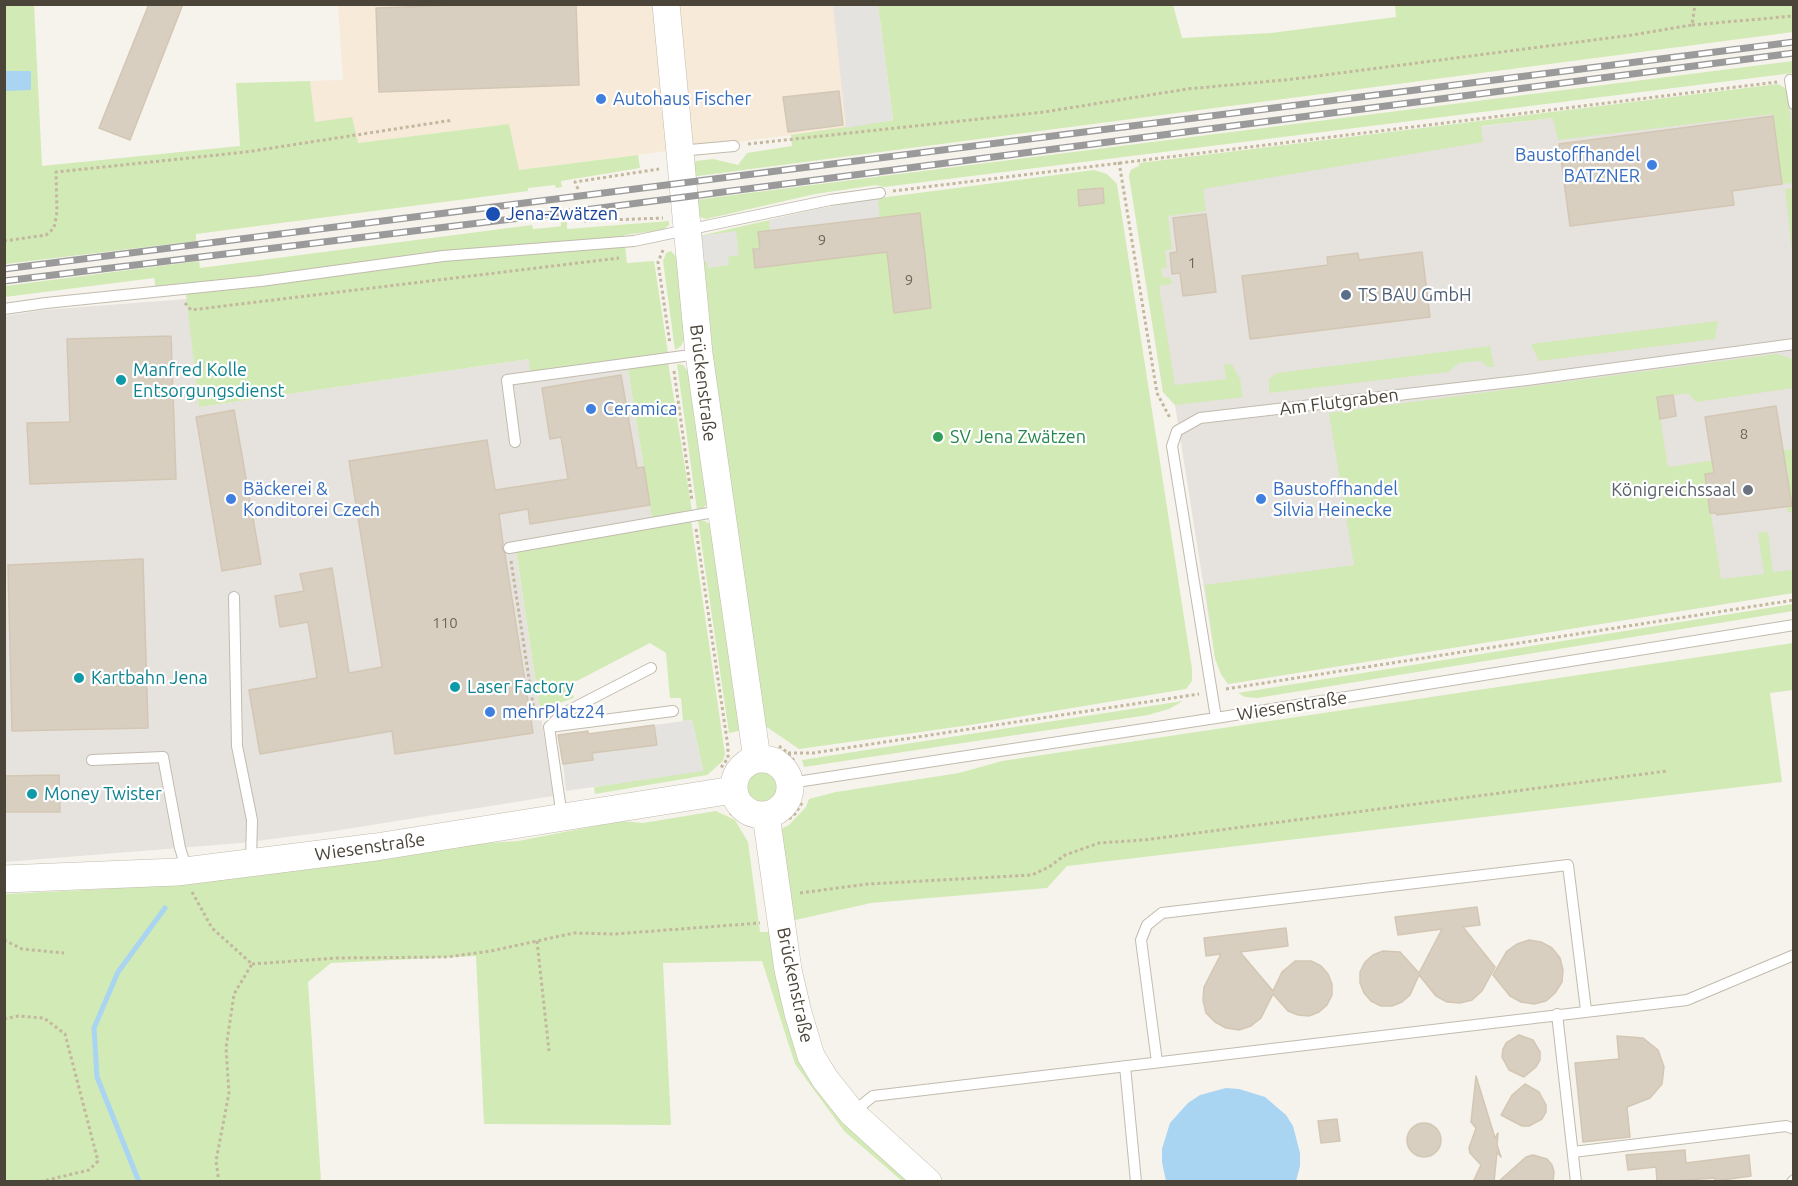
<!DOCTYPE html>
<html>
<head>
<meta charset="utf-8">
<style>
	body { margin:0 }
	#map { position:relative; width:1798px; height:1186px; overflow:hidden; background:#f6f3ec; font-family:Ubuntu,sans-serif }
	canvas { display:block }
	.frame { position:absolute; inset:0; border:6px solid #4b4439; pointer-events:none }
</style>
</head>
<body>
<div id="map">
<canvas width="1798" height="1186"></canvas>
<div class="frame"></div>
</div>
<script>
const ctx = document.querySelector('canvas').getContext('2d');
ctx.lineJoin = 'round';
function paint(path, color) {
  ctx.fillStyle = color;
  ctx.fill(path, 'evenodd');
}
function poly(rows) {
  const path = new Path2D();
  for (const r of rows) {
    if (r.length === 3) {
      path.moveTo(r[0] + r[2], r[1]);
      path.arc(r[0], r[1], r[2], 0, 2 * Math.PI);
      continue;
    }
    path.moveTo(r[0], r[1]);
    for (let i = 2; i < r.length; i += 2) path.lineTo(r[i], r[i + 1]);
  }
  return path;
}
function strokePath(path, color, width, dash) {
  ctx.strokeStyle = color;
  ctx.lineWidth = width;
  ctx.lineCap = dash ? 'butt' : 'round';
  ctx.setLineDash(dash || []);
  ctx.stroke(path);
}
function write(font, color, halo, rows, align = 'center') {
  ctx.font = font + ' Ubuntu,sans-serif';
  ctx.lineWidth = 4.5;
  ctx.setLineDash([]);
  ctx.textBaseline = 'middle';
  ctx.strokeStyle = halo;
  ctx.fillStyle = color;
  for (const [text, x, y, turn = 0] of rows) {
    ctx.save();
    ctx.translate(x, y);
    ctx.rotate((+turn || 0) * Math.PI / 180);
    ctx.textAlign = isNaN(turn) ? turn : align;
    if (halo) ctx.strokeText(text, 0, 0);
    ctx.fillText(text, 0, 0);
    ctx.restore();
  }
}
paint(poly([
	[338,5,878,5,893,120,846,128,519,170,509,124,358,143,315,122,310,81,343,80]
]), '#f7ead8');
paint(poly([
	[1793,92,1793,593,1228,684,1221,674,1215,658,1175,405,1163,392,1129,175,1131,170,1136,167,1604,112],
	[187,299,199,407,626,345,628,369,652,518,516,551,553,796,334,831,241,843,5,862,5,316,43,310]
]), '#e6e2dd');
paint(poly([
	[4,5,34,5,42,166,240,146,236,83,310,81,315,122,352,117,358,143,509,124,519,170,638,155,640,168,561,181,562,187,556,188,555,185,528,188,528,191,196,234,196,241,5,264],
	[878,5,1173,5,1182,38,1271,33,1396,17,1395,5,1793,5,1793,32,690,177,688,166,696,161,713,159,738,165,747,153,792,146,791,135,893,120],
	[1793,61,1793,73,884,187,876,185,815,194,706,219,700,217,694,200],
	[1778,84,1785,88,1787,93,1794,141,1793,183,1782,184,1773,114,1558,140,1553,118,1481,126,1483,142,1203,189,1206,211,1168,216,1172,249,1165,251,1167,267,1161,269,1163,278,1170,277,1172,284,1159,286,1175,385,1226,379,1224,364,1232,365,1240,379,1243,397,1175,405,1163,392,1129,175,1131,170,1139,166,1139,163],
	[1094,170,1107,174,1117,184,1192,669,1192,681,1186,689,970,725,799,749,761,723,708,352,699,236,818,209,880,198],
	[1793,188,1794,188,1793,259,1785,189],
	[669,221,669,225,663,230,624,235,627,263,654,261,668,353,530,372,529,359,199,407,185,286,156,289,154,278,5,297,5,286,199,261,200,268,532,225,533,229,555,227,561,226,561,222,567,222,567,229],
	[671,251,678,259,685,339,681,346,675,350,663,261,666,253],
	[1718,321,1715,339,1539,361,1531,344],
	[1490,346,1494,367,1488,367,1481,361,1459,363,1448,372,1269,393,1269,379,1277,373],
	[1776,354,1793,359,1793,388,1696,402,1688,393,1657,398,1668,467,1793,449,1794,510,1791,512,1788,512,1787,506,1792,505,1787,466,1705,474,1721,579,1764,574,1758,533,1768,532,1773,572,1793,570,1793,593,1228,684,1221,674,1215,658,1205,585,1354,565,1329,413],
	[668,362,692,511,652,518,628,369],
	[677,364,683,365,691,375,708,503,703,508,697,510],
	[691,520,725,754,723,761,707,775,595,794,594,787,703,770,692,720,683,721,681,698,670,698,666,653,650,643,569,685,574,698,540,710,516,550],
	[698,520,705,521,711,525,743,730,729,733],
	[1793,604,1793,611,1257,698,1245,697,1238,693],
	[1793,643,1793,690,1770,693,1782,782,1067,866,1047,888,871,903,791,921,781,829,789,825,806,807,809,799,836,792,959,773,1002,761],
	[1183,701,1169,709,1148,715,804,767,802,760],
	[762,787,17],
	[716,811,735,820,748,842,760,932,770,932,781,998,914,1181,902,1181,844,1131,795,1064,762,961,663,963,671,1125,484,1124,476,956,331,963,308,982,321,1181,5,1182,5,894,104,889,265,874,474,844,518,841,621,821,643,823]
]), '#d2eab5');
paint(poly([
	[833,5,878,5,893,120,846,128],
	[880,198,878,203,880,218,770,231,769,220,818,209],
	[736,231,739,255,728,257,729,265,708,268,707,262,702,261,699,236],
	[692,720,703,771,566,791,563,764,593,760,593,753,656,745,654,725]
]), '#e5e3e0');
paint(poly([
	[4,71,31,71,31,90,5,91],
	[1226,1088,1239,1089,1265,1097,1286,1115,1293,1126,1300,1153,1300,1166,1296,1181,1166,1181,1162,1162,1162,1149,1170,1123,1188,1103,1200,1095]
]), '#a9d4f2');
strokePath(poly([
	[139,1182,97,1077,94,1028,118,972,165,908]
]), '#a9d4f2', 5);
const building = poly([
	[149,4,183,4,130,140,99,128,149,4],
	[489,4,576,4,579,85,379,92,376,8,489,4],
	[839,91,843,125,788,132,783,97,839,91],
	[1773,116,1782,184,1732,191,1734,205,1570,226,1559,144,1773,116],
	[1103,188,1104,203,1079,206,1078,190,1103,188],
	[920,213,931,308,894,313,887,252,755,268,753,249,760,249,758,232,920,213],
	[1206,214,1216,292,1183,296,1180,273,1172,274,1170,253,1177,252,1173,218,1206,214],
	[1422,252,1430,317,1250,339,1242,276,1328,265,1327,257,1358,253,1359,260,1422,252],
	[171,336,176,479,30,484,27,423,70,422,67,339,171,336],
	[621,375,637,468,644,467,650,505,530,524,528,509,499,514,503,543,502,549,505,554,533,733,395,754,392,731,260,754,249,690,317,678,308,622,280,627,275,596,304,591,300,574,332,568,349,673,382,667,349,461,487,440,495,490,568,479,561,437,550,439,542,388,621,375],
	[1673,395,1676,416,1660,419,1657,397,1673,395],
	[1776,406,1792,506,1717,515,1716,513,1710,513,1705,474,1714,473,1705,417,1776,406],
	[234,410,261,564,222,571,196,417,234,410],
	[143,559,148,728,12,731,8,565,143,559],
	[654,725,657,745,592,753,593,760,563,764,558,735,588,731,588,734,654,725],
	[59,775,60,812,4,812,4,776,59,775],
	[1477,907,1480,925,1463,927,1495,967,1482,991,1472,1000,1460,1003,1447,1002,1436,996,1419,975,1410,995,1402,1002,1392,1006,1381,1006,1371,1001,1364,993,1360,983,1360,972,1365,962,1373,955,1383,951,1400,952,1419,973,1442,929,1398,935,1395,917,1477,907],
	[1286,928,1288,946,1240,952,1273,991,1282,972,1295,961,1311,961,1321,966,1328,974,1332,984,1332,995,1327,1005,1319,1012,1309,1016,1298,1015,1288,1011,1273,994,1261,1018,1251,1026,1239,1030,1226,1028,1215,1022,1206,1013,1203,1000,1204,987,1221,954,1206,956,1204,938,1286,928],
	[1529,940,1541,942,1552,948,1560,958,1563,970,1562,982,1555,993,1546,1001,1534,1004,1521,1002,1510,996,1493,975,1507,951,1517,944,1529,940],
	[1519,1035,1533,1040,1540,1052,1540,1060,1536,1067,1524,1077,1509,1070,1502,1057,1503,1049,1506,1043,1519,1035],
	[1617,1036,1643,1038,1658,1050,1664,1067,1662,1084,1650,1098,1627,1107,1630,1137,1583,1142,1575,1063,1619,1059,1617,1036],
	[1476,1076,1495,1138,1498,1133,1497,1145,1501,1157,1497,1152,1494,1182,1473,1182,1481,1165,1470,1153,1469,1148,1476,1128,1471,1122,1476,1076],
	[1525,1084,1539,1092,1546,1105,1546,1112,1542,1119,1529,1126,1522,1126,1501,1115,1512,1095,1525,1084],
	[1337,1119,1340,1141,1321,1143,1318,1121,1337,1119],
	[1424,1140,17],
	[1685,1150,1686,1163,1749,1155,1751,1176,1715,1181,1715,1178,1657,1182,1656,1167,1628,1170,1626,1155,1685,1150],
	[1533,1155,1547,1159,1552,1165,1554,1172,1553,1182,1498,1182,1526,1157,1533,1155]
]);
paint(building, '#d8cfc1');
strokePath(building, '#d3c7b4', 1.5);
const service = poly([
	[1790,80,1794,104],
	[679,151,734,146],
	[4,309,46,303,261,281,443,256,634,241,830,200,880,193],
	[515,442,507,380,698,354],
	[509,548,720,511],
	[234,597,237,746,252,820,251,862],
	[1216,718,1172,446,1177,431,1200,418,1527,380,1794,344],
	[549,727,673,711],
	[92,760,163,757,180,848,187,870],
	[790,783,1216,718,1794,625],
	[562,817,549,727,562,714,651,668],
	[1557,1014,1576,1182],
	[1157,1062,1141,940,1147,925,1162,913,1568,865,1586,1010],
	[1125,1066,1136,1182],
	[852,1113,873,1096,1687,1000,1794,955],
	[1573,1152,1786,1126,1794,1129],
	[1792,1182,1794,1180]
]);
const tertiary = poly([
	[666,4,699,354,757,759],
	[762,787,28],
	[766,815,788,970,798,1013,811,1056,825,1079,852,1113,928,1182],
	[4,879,177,872,376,847,733,790]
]);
strokePath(service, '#c2bbae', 12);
strokePath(tertiary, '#c2bbae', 28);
strokePath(poly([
	[1692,25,1794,16],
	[748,144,1044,112,1187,89,1294,79,1632,35,1692,25,1695,4],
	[1119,162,1157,393,1170,418],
	[578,189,575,182,659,169],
	[893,191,1777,82],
	[582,216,583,221,663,218],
	[4,241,46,235,54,228,57,212,56,172,246,152,453,120],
	[663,250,658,262,670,344],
	[185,303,191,310,619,258],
	[674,371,692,501],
	[696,529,728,747,728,758,720,769],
	[511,561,534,711,539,716],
	[1226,689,1794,600],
	[779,746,788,753,795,762],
	[788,753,813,753,1199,694],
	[730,813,745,823],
	[789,819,795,814,802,803],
	[192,892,212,928,252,964,234,994,226,1048,229,1093,216,1161,219,1182],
	[800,893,868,884,1032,875,1049,867,1065,855,1099,843,1144,840,1667,771],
	[4,940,22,949,64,953],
	[537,941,549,1051],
	[252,964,337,958,447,957,491,951,574,933,614,934,760,923],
	[4,1019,18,1016,44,1018,65,1034,98,1161,89,1170,39,1182]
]), '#c4b79f', 3, [3, 3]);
strokePath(service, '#fff', 10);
strokePath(tertiary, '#fff', 27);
const rail = poly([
	[4,269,1794,42],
	[4,281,569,212,1794,53]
]);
strokePath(rail, '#9a9a9a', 7);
strokePath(rail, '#fff', 4.5, [14]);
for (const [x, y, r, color] of [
	[601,99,6,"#3f7fe0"],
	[1652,165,6,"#3f7fe0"],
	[493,214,8,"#1a4fb4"],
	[1346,295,6,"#5c6f8a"],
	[121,380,6,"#0f9aa8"],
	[591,409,6,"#3f7fe0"],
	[938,437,6,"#2e9e5b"],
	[1748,490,6,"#6b7280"],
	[231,499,6,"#3f7fe0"],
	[1261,499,6,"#3f7fe0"],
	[79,678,6,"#0f9aa8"],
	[455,687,6,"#0f9aa8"],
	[490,712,6,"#3f7fe0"],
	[32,794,6,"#0f9aa8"]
]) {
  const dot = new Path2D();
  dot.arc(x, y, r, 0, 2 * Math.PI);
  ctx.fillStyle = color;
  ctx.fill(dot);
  strokePath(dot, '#fff', 2);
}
write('15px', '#6e675b', null, [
	["9",822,240],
	["1",1192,263],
	["9",909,280],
	["8",1744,434],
	["110",445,623]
]);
write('18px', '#366cbe', '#fff', [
	["Autohaus Fischer",613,99],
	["Baustoffhandel",1640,155,"right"],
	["BATZNER",1640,176,"right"],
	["Ceramica",603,409],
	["Bäckerei &",243,489],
	["Konditorei Czech",243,510],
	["Baustoffhandel",1273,489],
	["Silvia Heinecke",1273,510],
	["mehrPlatz24",502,712]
], 'left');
write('18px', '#164399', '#fff', [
	["Jena-Zwätzen",506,214]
], 'left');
write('18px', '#4e5e75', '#fff', [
	["TS BAU GmbH",1358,295]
], 'left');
write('18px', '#0d838f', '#fff', [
	["Manfred Kolle",133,370],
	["Entsorgungsdienst",133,391],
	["Kartbahn Jena",91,678],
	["Laser Factory",467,687],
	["Money Twister",44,794]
], 'left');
write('18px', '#4b4439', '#fff', [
	["Brückenstraße",703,383,83],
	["Am Flutgraben",1339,402,-7],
	["Wiesenstraße",1292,706,-9],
	["Wiesenstraße",370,847,-8],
	["Brückenstraße",795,985,78]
]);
write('18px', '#27864d', '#fff', [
	["SV Jena Zwätzen",950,437]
], 'left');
write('18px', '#5b616d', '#fff', [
	["Königreichssaal",1736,490]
], 'right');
</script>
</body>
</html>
